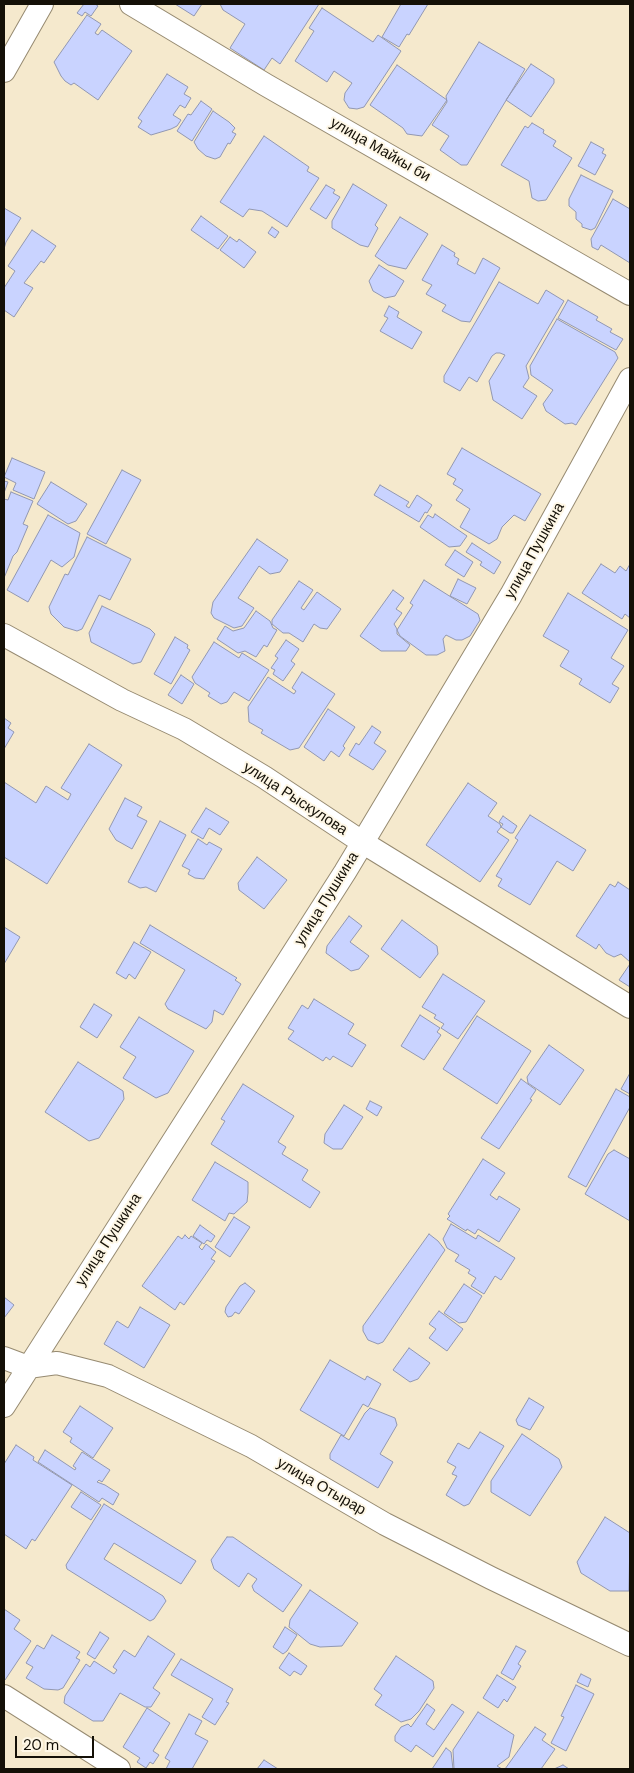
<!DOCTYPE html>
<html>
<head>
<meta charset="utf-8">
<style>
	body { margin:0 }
	#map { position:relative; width:634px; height:1773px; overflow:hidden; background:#f5e9cd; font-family:"DM Sans",sans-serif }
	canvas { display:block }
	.frame { position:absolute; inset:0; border:5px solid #141007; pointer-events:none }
	.scale { position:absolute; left:15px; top:1736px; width:79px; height:22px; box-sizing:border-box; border:2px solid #141007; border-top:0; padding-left:6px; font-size:15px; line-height:18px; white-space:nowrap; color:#141007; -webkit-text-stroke:4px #fef7e6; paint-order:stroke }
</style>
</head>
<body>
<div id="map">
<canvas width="634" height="1773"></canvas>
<div class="frame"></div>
<div class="scale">20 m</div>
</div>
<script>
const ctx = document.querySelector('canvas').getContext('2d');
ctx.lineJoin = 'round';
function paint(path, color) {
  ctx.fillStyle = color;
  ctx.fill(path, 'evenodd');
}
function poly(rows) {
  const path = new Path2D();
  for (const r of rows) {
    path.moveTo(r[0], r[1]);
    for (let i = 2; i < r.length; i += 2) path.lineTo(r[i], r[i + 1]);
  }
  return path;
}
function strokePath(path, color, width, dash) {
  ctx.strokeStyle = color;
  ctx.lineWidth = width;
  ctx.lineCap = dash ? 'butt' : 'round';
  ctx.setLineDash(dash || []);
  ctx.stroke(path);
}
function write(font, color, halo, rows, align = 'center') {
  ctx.font = font + ' "DM Sans",sans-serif';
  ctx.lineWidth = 4;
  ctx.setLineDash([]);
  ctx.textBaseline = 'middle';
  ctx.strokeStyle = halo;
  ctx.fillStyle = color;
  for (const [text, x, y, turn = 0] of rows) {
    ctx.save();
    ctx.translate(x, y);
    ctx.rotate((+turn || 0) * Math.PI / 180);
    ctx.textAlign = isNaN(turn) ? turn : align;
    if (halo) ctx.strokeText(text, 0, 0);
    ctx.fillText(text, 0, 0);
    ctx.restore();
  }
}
const building = poly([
	[84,4,95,4,98,6,91,16,85,12,82,16,77,13,84,4],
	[175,4,202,4,194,16,175,4],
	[220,4,319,4,280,64,272,58,264,70,230,48,245,24,223,10,220,4],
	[401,4,428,4,409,35,407,34,399,47,382,37,401,4],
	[322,8,373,42,378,35,401,51,364,107,357,109,349,108,344,100,345,93,352,83,334,71,327,82,295,61,314,31,309,28,322,8],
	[87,15,101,24,95,33,98,35,102,30,132,51,98,100,74,83,71,85,65,81,61,76,54,62,87,15],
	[479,42,525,69,467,165,461,165,440,150,449,136,432,125,447,102,446,96,479,42],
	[531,64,554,79,554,83,531,117,506,100,531,64],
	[397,65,447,100,422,136,407,134,403,128,370,105,397,65],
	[167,74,188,87,184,94,191,98,185,108,180,105,173,115,181,120,177,126,171,129,151,135,138,127,142,121,138,118,167,74],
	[201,101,212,109,192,141,177,131,188,114,191,115,201,101],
	[213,111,229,122,235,128,232,132,236,134,230,144,228,143,220,157,215,159,206,156,198,149,194,142,213,111],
	[532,123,544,130,543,133,556,141,553,146,572,158,546,200,538,201,532,198,529,181,501,165,525,126,528,128,532,123],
	[264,136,309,167,307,171,319,178,287,227,262,211,249,209,243,217,220,202,264,136],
	[591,142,604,149,602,153,606,155,595,175,578,166,591,142],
	[581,175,613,191,595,228,591,230,582,227,582,224,576,219,576,212,569,206,569,199,581,175],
	[353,184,387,205,375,225,378,228,368,247,360,245,332,228,332,221,353,184],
	[326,185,335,190,333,193,340,197,326,219,310,209,326,185],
	[613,199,630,209,630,263,601,245,598,250,592,247,591,239,613,199],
	[4,208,21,218,6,242,4,249,4,208],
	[201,216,228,236,218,249,191,230,201,216],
	[400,217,428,234,406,269,388,265,375,256,400,217],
	[272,227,279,232,275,238,268,233,272,227],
	[32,230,56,246,44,263,41,261,24,283,33,288,14,317,4,310,4,288,15,271,8,266,32,230],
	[230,237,237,242,239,239,256,252,244,268,220,250,230,237],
	[442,245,455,253,454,256,459,259,457,264,475,274,483,258,500,268,470,322,461,321,442,311,446,305,426,294,432,285,422,280,442,245],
	[379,265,404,281,395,296,385,298,373,291,369,281,379,265],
	[499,282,538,304,546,290,564,301,526,366,529,378,523,387,537,396,522,419,493,400,489,381,505,355,500,353,496,353,492,356,477,382,469,377,460,391,444,382,444,376,499,282],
	[568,300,598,317,596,320,612,329,610,332,623,339,616,350,558,318,568,300],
	[389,306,399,312,397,317,422,332,412,349,380,331,388,318,384,316,389,306],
	[557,319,615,352,618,358,576,425,572,423,565,424,546,411,543,404,553,390,531,375,530,366,557,319],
	[462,448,541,494,525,521,514,515,502,527,497,539,489,544,460,527,470,509,456,500,463,490,453,484,456,479,447,474,462,448],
	[12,458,45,472,34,499,13,490,16,483,4,477,12,458],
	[122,470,141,480,106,544,87,534,122,470],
	[4,481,8,482,4,493,4,481],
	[51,482,87,504,76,521,68,524,37,504,51,482],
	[380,485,409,502,406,506,409,508,417,495,432,505,427,513,425,512,419,522,374,495,380,485],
	[11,492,33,501,23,524,28,526,17,552,13,556,4,578,4,499,8,500,11,492],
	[435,514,467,536,460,546,449,547,420,527,428,515,433,518,435,514],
	[48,515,80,533,74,557,62,567,51,560,28,602,7,590,48,515],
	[87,537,131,559,110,600,99,595,82,629,77,631,64,627,51,614,49,607,65,574,68,575,87,537],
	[257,539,288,560,280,572,270,574,259,566,238,598,254,608,242,626,234,628,214,618,211,613,213,602,257,539],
	[472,543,501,562,494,574,480,565,482,562,466,552,472,543],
	[455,550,473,562,464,577,445,565,455,550],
	[601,564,615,573,620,566,626,571,630,564,630,618,625,614,622,619,582,593,601,564],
	[458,579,476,588,467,604,450,596,458,579],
	[424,580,478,614,480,620,470,636,462,640,456,640,446,635,443,639,445,651,437,655,426,655,400,636,397,630,413,605,410,603,424,580],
	[299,581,313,590,301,608,304,610,317,592,341,609,327,629,320,628,314,624,303,642,289,633,283,633,272,624,272,620,299,581],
	[393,590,404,598,396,609,402,613,394,624,397,629,397,634,410,645,406,651,381,651,360,636,393,590],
	[568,593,628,630,611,658,624,666,612,684,619,688,610,703,579,684,582,679,560,666,569,651,543,636,568,593],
	[102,606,150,629,155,634,141,662,133,664,91,642,89,633,102,606],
	[256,611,270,621,273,628,277,630,267,647,264,645,256,657,245,651,238,653,217,639,225,626,233,631,244,628,256,611],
	[175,637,188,645,187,648,190,650,171,684,154,674,175,637],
	[286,640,299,649,291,661,295,664,283,681,273,674,275,670,271,668,278,658,275,656,286,640],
	[214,642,239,658,242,653,269,670,249,701,234,692,227,702,221,704,208,696,210,693,195,683,192,677,214,642],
	[302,672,335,694,299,748,290,750,261,733,263,730,249,722,248,707,268,677,294,694,296,691,292,688,302,672],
	[181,675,194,684,182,704,168,695,181,675],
	[328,709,355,727,343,746,345,748,339,757,331,751,324,761,304,747,328,709],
	[4,718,11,723,8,728,14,732,4,749,4,718],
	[372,726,381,732,374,743,386,751,373,770,349,755,356,743,359,745,372,726],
	[89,744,122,765,47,884,4,857,4,782,36,803,46,786,68,800,71,794,61,788,89,744],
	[468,783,497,803,488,816,500,824,501,827,497,832,509,840,480,882,426,845,468,783],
	[125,798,142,807,137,816,147,821,132,849,116,840,109,829,125,798],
	[206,808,229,822,220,835,209,828,203,839,191,832,206,808],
	[530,815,586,850,573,871,557,861,530,905,498,886,502,879,496,876,518,840,515,838,530,815],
	[503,816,517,826,513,833,510,833,501,827,503,824,499,822,503,816],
	[160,821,186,835,156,892,146,887,140,888,128,882,160,821],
	[198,839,207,845,209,842,222,849,204,879,195,878,188,874,190,870,182,866,198,839],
	[257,857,287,880,264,909,239,890,238,883,257,857],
	[618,882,630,890,630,962,621,954,614,957,606,953,599,944,596,949,576,936,610,884,615,887,618,882],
	[349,916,362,926,350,942,369,956,359,969,351,971,326,953,327,946,349,916],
	[402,920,437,946,438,954,420,978,381,949,402,920],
	[150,925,237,978,235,980,241,984,223,1015,214,1010,212,1022,206,1029,168,1009,165,1004,185,970,140,943,150,925],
	[4,927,20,937,4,964,4,927],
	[134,942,151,952,135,979,129,974,126,979,116,973,134,942],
	[630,964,630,987,619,980,630,964],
	[443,974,485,1001,458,1039,441,1028,444,1024,434,1018,436,1015,422,1007,443,974],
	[314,999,354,1024,348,1034,366,1045,352,1067,333,1056,330,1060,326,1057,323,1061,288,1039,294,1031,288,1028,302,1005,308,1009,314,999],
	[94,1004,112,1015,97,1038,80,1027,94,1004],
	[420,1015,440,1028,437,1032,441,1035,424,1060,401,1046,420,1015],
	[477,1016,531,1051,497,1104,443,1069,477,1016],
	[139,1017,194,1051,168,1093,156,1098,123,1078,136,1057,120,1047,139,1017],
	[549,1045,584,1070,560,1105,528,1083,527,1077,549,1045],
	[78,1062,123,1091,124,1099,99,1138,89,1141,45,1112,78,1062],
	[630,1073,630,1094,621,1089,630,1073],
	[521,1079,536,1090,530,1099,532,1100,499,1149,481,1138,521,1079],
	[243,1084,294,1116,278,1142,286,1147,282,1154,308,1170,302,1180,320,1192,310,1208,211,1144,225,1121,221,1119,243,1084],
	[616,1089,630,1097,630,1107,586,1187,568,1177,616,1089],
	[370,1101,382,1107,377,1116,366,1109,370,1101],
	[344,1105,363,1117,342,1149,333,1149,324,1143,325,1134,344,1105],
	[614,1150,630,1159,630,1221,585,1194,608,1154,614,1150],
	[483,1159,505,1173,490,1195,497,1200,499,1196,520,1209,499,1242,478,1229,475,1234,467,1229,466,1231,447,1219,450,1216,448,1214,483,1159],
	[215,1162,248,1182,248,1193,247,1202,234,1214,229,1213,225,1221,192,1200,215,1162],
	[234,1217,250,1227,230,1257,215,1247,234,1217],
	[451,1224,476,1239,478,1235,515,1258,501,1280,495,1276,484,1294,471,1286,476,1278,468,1273,470,1270,455,1261,459,1255,447,1248,443,1239,451,1224],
	[200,1225,215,1236,211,1242,207,1240,204,1244,193,1236,200,1225],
	[429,1234,438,1241,445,1250,383,1342,378,1344,368,1340,363,1331,363,1326,429,1234],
	[185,1235,189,1239,191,1236,202,1243,199,1247,202,1250,206,1244,216,1252,211,1259,215,1261,184,1305,180,1302,175,1310,142,1286,178,1236,182,1239,185,1235],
	[245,1283,255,1291,239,1314,235,1312,232,1316,228,1317,225,1312,226,1307,240,1286,245,1283],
	[464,1284,482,1296,466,1322,459,1323,444,1313,464,1284],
	[4,1297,14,1305,4,1318,4,1297],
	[140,1307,170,1325,144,1368,104,1344,117,1321,128,1328,140,1307],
	[439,1311,463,1329,447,1351,429,1338,436,1329,429,1324,439,1311],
	[409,1348,430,1363,418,1379,410,1382,393,1370,409,1348],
	[330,1360,365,1380,367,1376,381,1384,368,1407,363,1404,344,1436,300,1410,330,1360],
	[529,1398,544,1407,530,1430,518,1425,516,1420,529,1398],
	[80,1406,113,1428,93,1458,70,1442,72,1438,63,1432,80,1406],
	[370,1408,395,1418,397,1425,380,1454,393,1462,378,1488,330,1459,330,1454,341,1435,349,1440,365,1413,370,1408],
	[480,1432,504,1446,469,1504,464,1506,446,1495,457,1476,452,1474,456,1467,447,1462,458,1443,469,1449,480,1432],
	[522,1434,559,1459,562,1467,530,1516,491,1492,491,1481,522,1434],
	[16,1445,34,1457,33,1460,72,1485,35,1541,32,1539,26,1549,4,1534,4,1464,16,1445],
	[45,1450,75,1470,76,1468,73,1466,82,1452,110,1470,102,1482,99,1480,97,1482,105,1485,119,1494,113,1505,102,1498,99,1502,38,1462,45,1450],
	[81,1492,101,1505,91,1520,71,1507,81,1492],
	[104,1504,196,1561,181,1584,114,1543,104,1559,163,1596,166,1601,154,1619,150,1621,67,1569,66,1565,104,1504],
	[605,1517,630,1533,629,1591,610,1591,581,1573,577,1562,605,1517],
	[227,1537,233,1537,302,1585,283,1612,254,1591,252,1586,257,1579,248,1573,239,1587,214,1569,211,1560,227,1537],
	[310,1590,358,1623,342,1646,320,1647,310,1644,289,1627,290,1620,310,1590],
	[4,1609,20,1620,14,1629,31,1641,5,1680,4,1679,4,1609],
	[285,1627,297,1635,287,1651,283,1654,273,1647,285,1627],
	[100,1632,109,1638,95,1659,87,1654,100,1632],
	[52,1635,80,1652,76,1658,80,1660,63,1688,58,1690,44,1689,26,1678,33,1667,26,1663,37,1645,44,1649,52,1635],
	[148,1636,175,1654,153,1688,160,1693,151,1707,145,1707,120,1693,103,1721,93,1721,64,1703,65,1696,86,1664,90,1667,94,1661,114,1674,117,1670,113,1667,124,1650,135,1657,148,1636],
	[516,1646,526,1651,518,1664,521,1666,513,1680,501,1673,516,1646],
	[289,1653,307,1666,301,1675,294,1671,290,1676,279,1668,289,1653],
	[396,1656,433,1681,434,1688,419,1711,411,1719,401,1722,375,1705,382,1695,374,1689,396,1656],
	[181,1659,233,1689,226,1702,229,1703,215,1725,202,1717,213,1699,171,1675,181,1659],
	[581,1674,591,1679,588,1687,577,1682,581,1674],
	[497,1675,516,1687,507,1702,504,1699,498,1708,483,1698,497,1675],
	[576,1685,594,1694,566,1751,551,1743,564,1717,561,1716,576,1685],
	[427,1704,435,1710,426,1724,434,1730,452,1704,464,1712,433,1757,416,1745,411,1752,395,1741,395,1736,401,1727,408,1724,411,1727,427,1704],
	[147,1708,170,1723,153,1751,159,1755,153,1764,150,1762,146,1768,137,1762,140,1758,123,1747,147,1708],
	[478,1712,514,1735,509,1757,497,1766,502,1769,454,1769,453,1750,478,1712],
	[189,1714,202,1721,195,1734,208,1741,192,1769,166,1769,170,1761,165,1758,189,1714],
	[535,1727,546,1734,542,1740,555,1749,541,1769,505,1769,535,1727],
	[446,1748,451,1752,453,1769,432,1769,446,1748],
	[264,1760,278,1769,257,1769,264,1760],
	[563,1765,569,1769,554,1769,563,1765]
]);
paint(building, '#c9d3ff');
strokePath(building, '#9197b1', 1);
const minor = poly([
	[131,4,266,85,630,294],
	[4,71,42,4],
	[4,635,122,700,184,729,264,777,362,842,630,1007],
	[4,1358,28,1367,57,1363,108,1376,251,1446,385,1524,491,1578,630,1645],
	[4,1406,345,872,511,595,630,379],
	[4,1696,119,1769]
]);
strokePath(minor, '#968a71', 24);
strokePath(minor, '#fff', 22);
write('15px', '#141007', '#fef7e6', [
	["улица Майкы би",380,150,30],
	["улица Пушкина",535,551,-61],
	["улица Рыскулова",295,799,33],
	["улица Пушкина",327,899,-58],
	["улица Пушкина",109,1240,-57],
	["улица Отырар",321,1487,30]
]);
</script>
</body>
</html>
